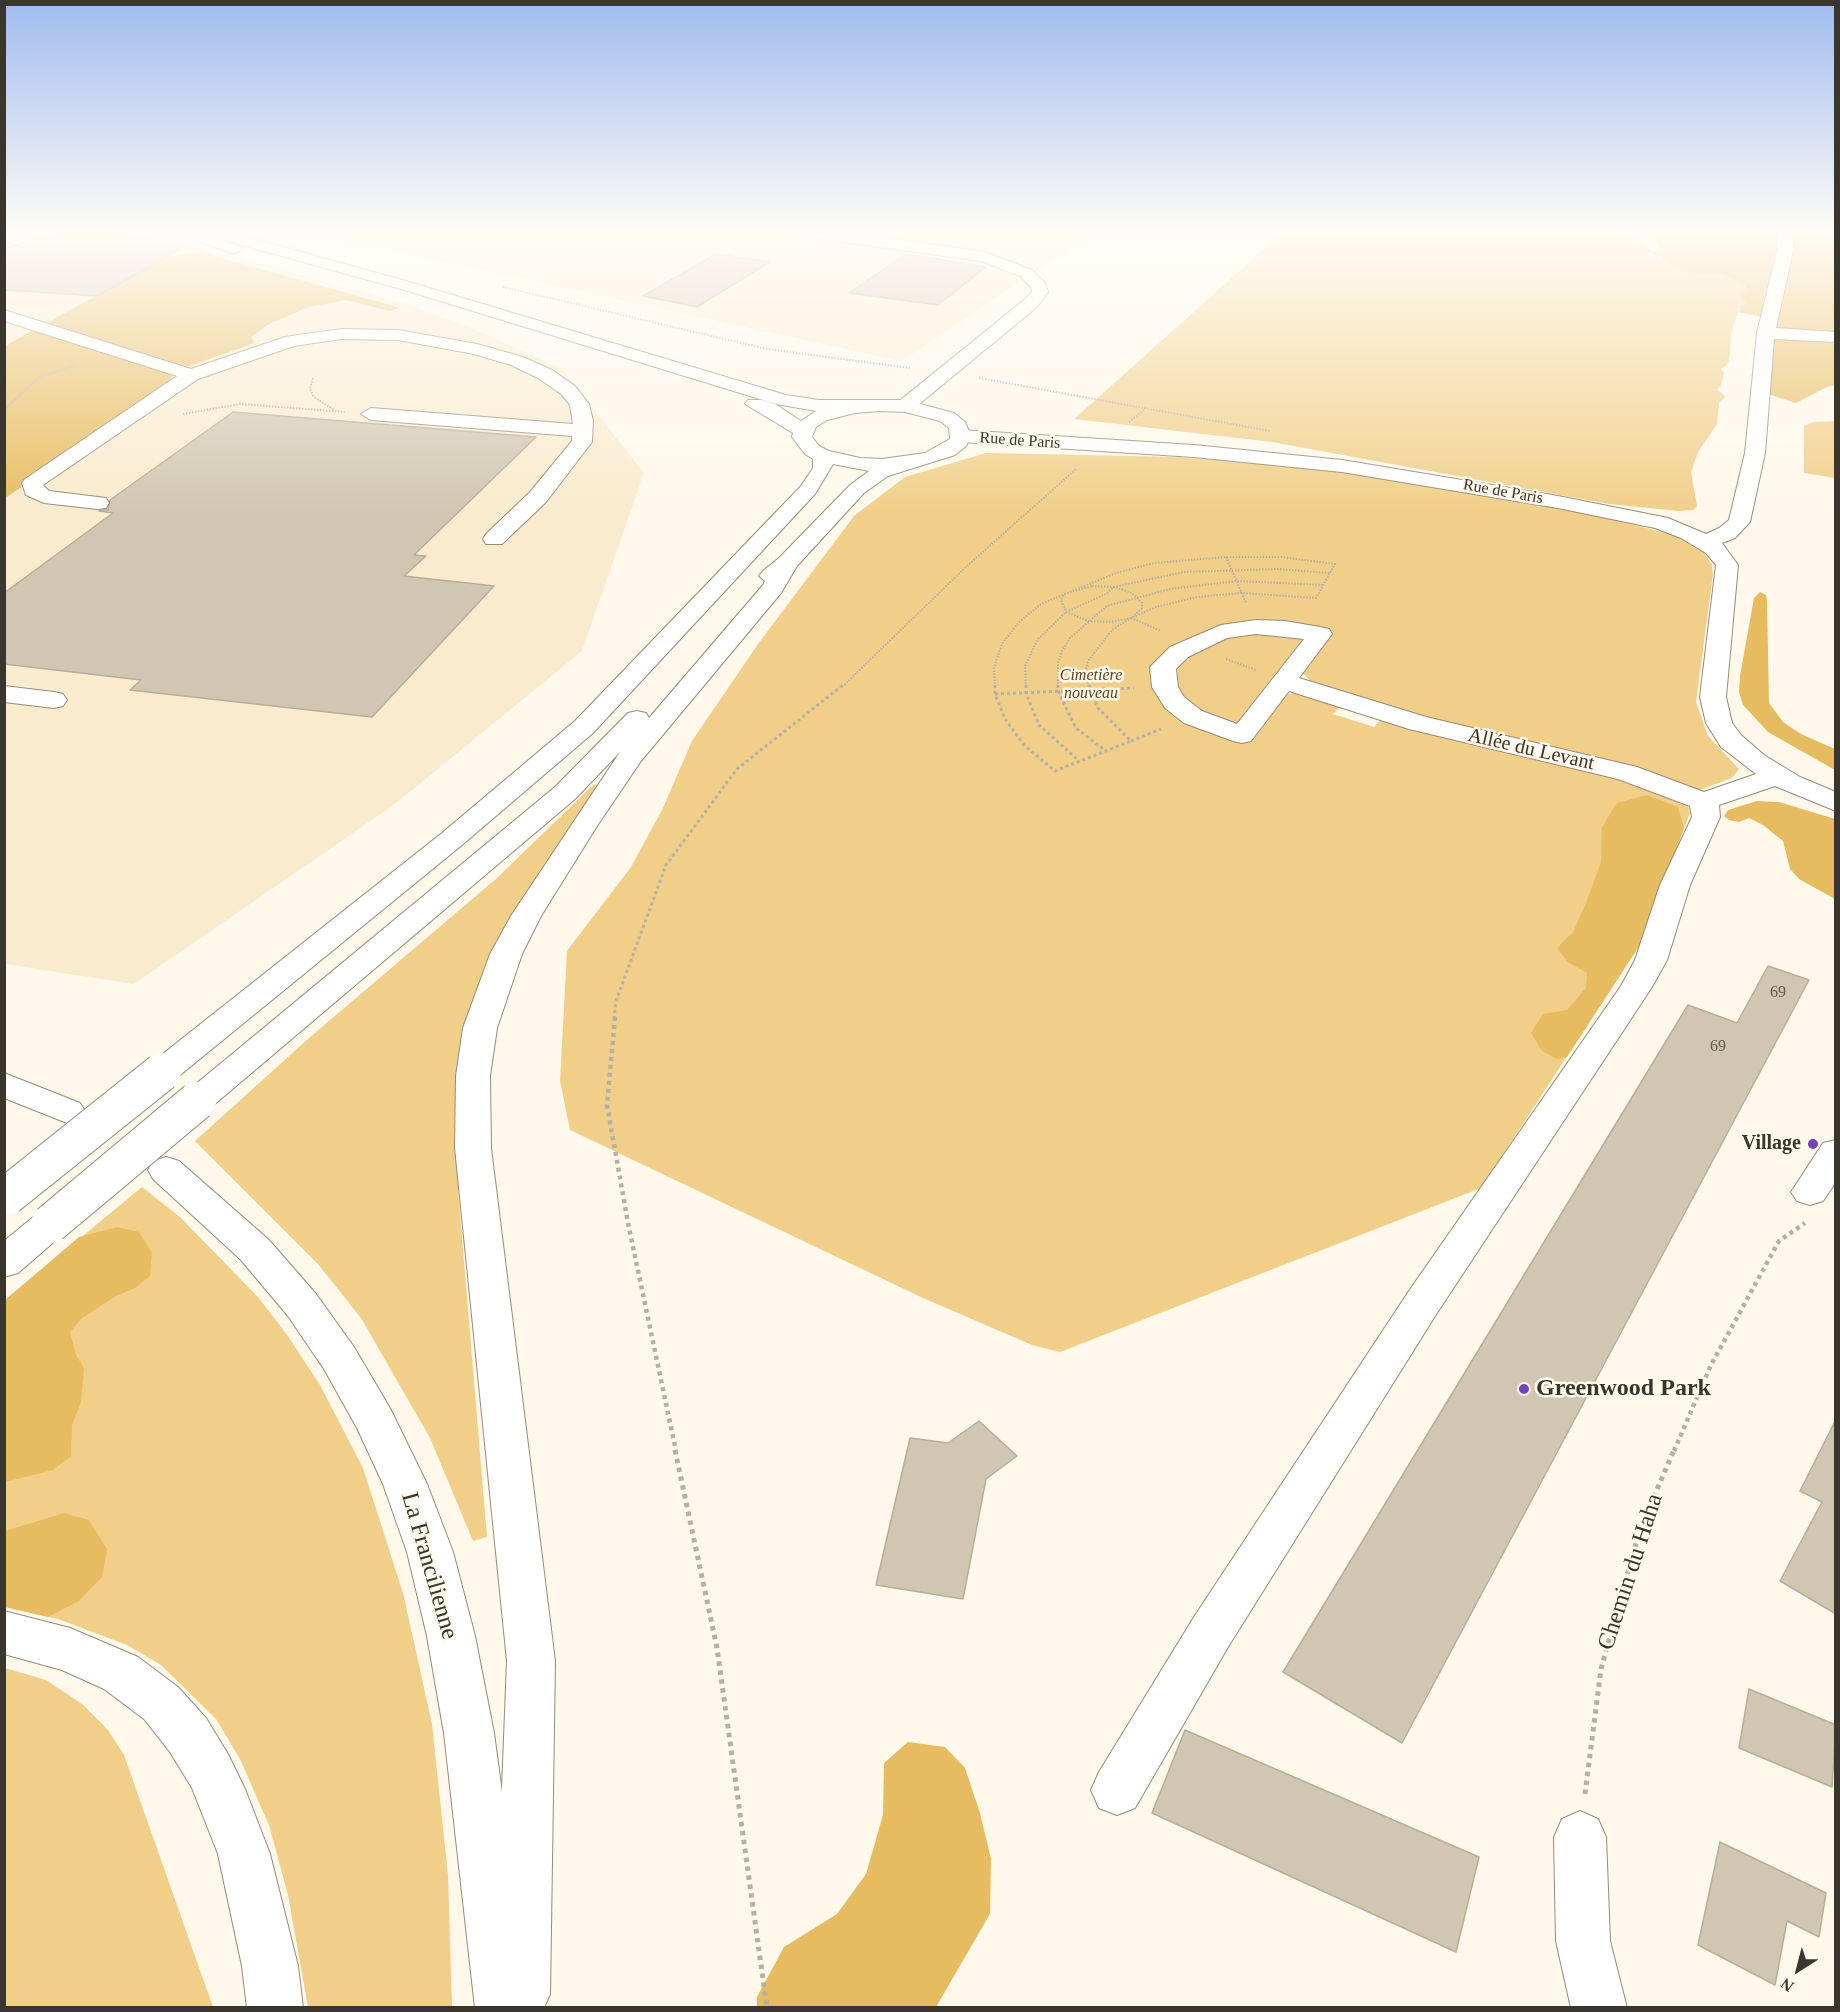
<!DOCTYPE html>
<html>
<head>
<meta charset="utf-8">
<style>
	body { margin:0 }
	#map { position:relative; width:1840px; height:2012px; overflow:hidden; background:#fff8eb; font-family:Georgia,serif }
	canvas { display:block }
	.frame { position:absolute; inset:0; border:6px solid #3a362d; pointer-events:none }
	.north { position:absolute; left:1768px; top:1940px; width:60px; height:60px; -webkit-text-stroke:4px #fff8eb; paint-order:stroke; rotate:216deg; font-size:16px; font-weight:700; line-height:24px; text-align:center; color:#3a362d }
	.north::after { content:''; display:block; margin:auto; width:21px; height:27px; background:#3a362d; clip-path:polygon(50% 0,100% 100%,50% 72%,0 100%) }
</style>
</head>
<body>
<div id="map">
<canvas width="1840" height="2012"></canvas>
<div class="frame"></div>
<div class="north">N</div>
</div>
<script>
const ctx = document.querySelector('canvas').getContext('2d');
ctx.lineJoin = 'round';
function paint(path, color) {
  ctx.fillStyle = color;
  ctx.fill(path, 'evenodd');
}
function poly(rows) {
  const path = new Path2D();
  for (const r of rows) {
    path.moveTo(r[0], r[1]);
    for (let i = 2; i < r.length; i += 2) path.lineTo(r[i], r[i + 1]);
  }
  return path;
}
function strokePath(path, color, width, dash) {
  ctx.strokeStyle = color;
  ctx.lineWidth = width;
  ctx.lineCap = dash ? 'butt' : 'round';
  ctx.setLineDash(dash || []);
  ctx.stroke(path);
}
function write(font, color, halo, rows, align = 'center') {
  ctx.font = font + ' Georgia,serif';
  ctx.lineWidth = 5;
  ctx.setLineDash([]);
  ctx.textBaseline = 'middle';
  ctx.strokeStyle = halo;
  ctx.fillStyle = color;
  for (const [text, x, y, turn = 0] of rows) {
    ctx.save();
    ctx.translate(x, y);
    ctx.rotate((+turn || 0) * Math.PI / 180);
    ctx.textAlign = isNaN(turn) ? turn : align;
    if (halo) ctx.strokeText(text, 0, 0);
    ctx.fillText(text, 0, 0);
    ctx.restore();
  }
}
paint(poly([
	[4,233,147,233,413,306,478,331,562,369,644,473,582,651,395,804,134,984,5,964],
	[314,233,1094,233,901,361]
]), '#faebce');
paint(poly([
	[1282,233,1629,233,1667,263,1704,274,1722,274,1746,286,1746,303,1738,312,1731,334,1730,355,1728,364,1721,369,1724,373,1721,386,1717,390,1726,396,1719,403,1717,424,1698,452,1691,472,1697,506,1693,510,1678,511,1609,504,1272,442,1074,419],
	[1835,421,1835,478,1804,473,1804,426,1813,422],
	[986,453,1177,457,1331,469,1599,516,1674,535,1703,551,1712,565,1713,574,1696,702,1708,736,1739,769,1732,778,1697,791,1455,728,1311,682,1304,674,1293,670,1284,694,1302,693,1341,706,1333,714,1374,727,1383,718,1577,765,1681,799,1688,806,1690,813,1641,943,1481,1188,1060,1352,1032,1345,923,1298,570,1130,560,1081,567,951,631,867,662,810,692,741,758,644,854,516,905,477],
	[600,783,456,1088,458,1189,487,1537,473,1541,430,1438,361,1318,318,1264,195,1141,309,1038,497,878,592,786],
	[142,1187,180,1217,258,1297,288,1336,320,1385,363,1468,403,1593,432,1724,448,1875,452,2007,308,2007,288,1895,269,1825,240,1759,216,1719,161,1665,127,1645,58,1619,5,1607,5,1300],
	[5,1668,46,1680,82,1704,108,1730,124,1755,213,2007,5,2007]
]), '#f1cf89');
paint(poly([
	[1660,233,1835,233,1835,386,1829,386,1796,403,1758,391,1762,317,1738,312,1741,309,1740,306,1746,303,1740,295,1746,289,1746,286,1722,274,1695,274,1667,263,1661,256,1653,254,1660,245,1652,238],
	[201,252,400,308,390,311,346,300,309,307,269,324,251,337,255,343,172,372,169,389,5,498,5,346,166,257],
	[1760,592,1766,595,1767,600,1769,703,1783,722,1801,734,1835,749,1835,770,1768,732,1743,705,1739,692,1740,676,1754,598],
	[1647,795,1678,807,1684,828,1641,943,1567,1057,1557,1059,1542,1051,1531,1033,1543,1014,1567,1010,1586,988,1587,973,1568,962,1557,948,1573,932,1586,903,1601,862,1602,827,1617,803],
	[1757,801,1779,802,1835,819,1835,899,1799,879,1790,869,1783,841,1763,825,1749,818,1739,822,1729,820,1724,816,1728,810],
	[117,1227,139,1232,152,1253,150,1276,135,1288,116,1296,82,1318,70,1332,76,1355,84,1368,81,1402,72,1425,71,1456,53,1470,5,1482,5,1300,79,1237],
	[64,1513,89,1520,107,1549,102,1577,79,1601,48,1617,5,1607,5,1531],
	[908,1742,945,1747,965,1768,980,1813,991,1859,990,1914,936,2007,757,2007,757,1997,784,1947,837,1914,866,1874,883,1815,884,1763]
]), '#e7bc61');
const building = poly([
	[59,233,129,233,182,248,97,296,4,290,4,248,59,233],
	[716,254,770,262,697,307,643,296,716,254],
	[906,254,986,267,938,305,849,293,906,254],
	[233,412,536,437,414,555,426,556,404,576,494,586,372,717,130,690,141,680,4,664,4,593,113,513,99,511,108,509,110,500,233,412],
	[1768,966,1809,980,1402,1743,1283,1672,1688,1005,1737,1023,1768,966],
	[1836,1419,1836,1614,1780,1581,1822,1502,1800,1491,1836,1419],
	[979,1421,1017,1456,986,1479,963,1599,876,1585,910,1438,948,1443,979,1421],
	[1749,1689,1836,1725,1832,1787,1739,1748,1749,1689],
	[1185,1730,1479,1857,1456,1952,1152,1813,1185,1730],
	[1720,1842,1826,1893,1819,1937,1787,1921,1775,1985,1698,1945,1720,1842]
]);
paint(building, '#d1c6b1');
strokePath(building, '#b8ae99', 1.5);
const minor = poly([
	[33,233,31,236,4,243,4,234,33,233],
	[807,233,854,233,985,252,1032,270,1045,283,1048,292,1037,307,912,410,905,412,895,406,898,402,1025,299,1032,292,1031,287,1020,276,981,261,814,238,807,233],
	[1777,233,1793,233,1793,251,1776,328,1836,332,1836,342,1774,339,1765,453,1750,522,1735,538,1722,543,1738,565,1726,697,1732,723,1741,735,1764,755,1800,777,1836,792,1836,811,1775,786,1719,805,1720,817,1690,885,1667,960,1652,987,1437,1313,1228,1647,1135,1808,1117,1815,1099,1808,1091,1790,1099,1772,1194,1617,1409,1291,1621,986,1635,960,1660,885,1692,817,1690,806,1618,779,1409,729,1289,691,1251,741,1242,743,1233,741,1184,723,1165,708,1152,687,1150,667,1170,647,1221,625,1256,620,1285,621,1320,627,1329,629,1332,634,1299,678,1426,717,1637,767,1704,792,1756,774,1721,747,1706,723,1700,697,1716,565,1706,553,1681,538,1655,528,1558,508,1342,472,1194,457,961,442,954,440,951,436,954,432,961,430,1194,445,1342,460,1558,496,1668,518,1706,534,1719,528,1729,520,1745,453,1757,333,1777,251,1777,233],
	[1256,634,1304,639,1237,724,1202,711,1184,697,1178,687,1176,669,1188,657,1227,638,1256,634],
	[4,310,191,369,285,337,341,329,398,330,477,344,523,357,552,370,575,386,589,404,593,421,592,442,546,502,502,544,486,544,483,539,486,534,530,492,572,441,572,436,371,420,361,414,371,408,573,424,570,405,561,394,538,378,511,365,474,354,398,340,341,339,294,346,198,379,43,485,49,491,106,498,109,503,106,508,98,509,44,503,26,495,22,483,25,479,177,376,4,321,4,310],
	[4,686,54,692,63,694,67,700,63,706,54,708,4,702,4,686],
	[1836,1140,1836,1182,1823,1201,1810,1205,1797,1201,1791,1192,1797,1183,1823,1143,1836,1140],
	[1580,1811,1598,1819,1606,1837,1610,1941,1627,2008,1571,2008,1556,1941,1554,1837,1562,1819,1580,1811]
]);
const major = poly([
	[175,233,199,233,239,246,242,249,234,254,175,233],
	[207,233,233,233,413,283,786,395,819,400,905,400,954,413,965,422,971,436,966,446,955,455,888,476,864,493,797,566,781,593,641,761,597,826,541,916,522,954,497,1028,490,1076,491,1148,555,1661,550,1994,544,2008,500,2008,494,1994,507,1661,455,1148,456,1076,463,1028,490,954,511,916,620,752,575,799,209,1109,197,1113,185,1109,179,1101,185,1093,555,787,628,713,637,711,646,713,649,718,763,585,765,581,759,576,763,571,779,558,850,485,869,471,833,464,815,494,593,733,462,845,174,1080,162,1083,150,1080,145,1072,150,1064,442,833,575,721,801,486,813,468,813,459,805,454,792,437,793,433,745,404,748,400,762,400,775,404,801,421,816,411,776,404,401,289,209,236,207,233],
	[880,411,905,412,940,421,949,428,950,439,925,453,882,459,860,458,829,451,819,446,812,437,816,427,827,420,855,413,880,411],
	[50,1210,63,1214,69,1224,63,1234,18,1273,4,1277,4,1241,37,1214,50,1210]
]);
const highway = poly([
	[4,1073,80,1103,85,1111,80,1119,67,1123,4,1098,4,1073],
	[166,1157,179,1161,269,1240,316,1294,354,1347,391,1410,427,1484,453,1552,475,1636,494,1733,531,2008,475,2008,444,1733,427,1636,407,1552,383,1484,357,1428,324,1369,288,1316,241,1260,153,1179,148,1170,153,1161,166,1157],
	[4,1611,70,1628,138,1657,178,1687,206,1718,228,1754,245,1789,270,1854,298,1966,303,2008,247,2008,242,1966,218,1854,192,1788,170,1752,144,1719,104,1689,62,1670,4,1654,4,1611]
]);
strokePath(minor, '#958b77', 2);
strokePath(major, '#958b77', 2);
strokePath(highway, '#958b77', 2);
strokePath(poly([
	[503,287,767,349,910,368],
	[313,378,310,389,314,397,334,410],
	[979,378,1270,431],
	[4,410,38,378,75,365],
	[183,414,240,404,345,412],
	[1129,422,1146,408],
	[1226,557,1246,603],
	[1092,586,1114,587,1132,593,1142,603,1142,608,1131,618,1111,622,1088,621,1066,612,1061,600,1064,594,1092,586],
	[1131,618,1161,631],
	[1226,659,1256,670],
	[842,687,967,566,1076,469],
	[995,687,994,667,1002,644,1019,622,1041,604,1116,573,1154,563,1226,557,1281,557,1335,564,1316,598,1241,593,1197,597,1156,607,1131,618,1112,630,1088,661,1085,676,1089,687],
	[1026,687,1025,666,1038,639,1066,612,1106,594,1114,587,1184,572,1277,569,1330,573],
	[1058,687,1058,663,1062,651,1070,638,1107,606,1170,589,1237,581,1323,585]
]), '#b6b0a4', 2, [1.5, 1.5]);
strokePath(poly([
	[995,685,995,694,1005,719,1024,745,1055,771,1131,741],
	[1026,685,1026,693,1039,725,1079,761],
	[1058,685,1058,691,1076,728,1106,751],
	[1089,685,1098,708,1131,741],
	[995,694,1134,688],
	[1131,741,1161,729],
	[614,1019,616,1001,666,865,737,769,843,685]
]), '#b6b0a4', 3, [3, 3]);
strokePath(poly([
	[615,1017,607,1105,628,1223,676,1451],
	[1674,1451,1711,1365,1779,1241,1805,1223]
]), '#b6b0a4', 4.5, [4, 4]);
strokePath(poly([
	[675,1450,717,1648,767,2008],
	[1585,1794,1601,1669,1640,1529,1674,1450]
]), '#b6b0a4', 5, [4.5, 4.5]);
paint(minor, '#fff');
paint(major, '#fff');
paint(highway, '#fff');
const majorBridge = poly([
	[7,1196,162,1072],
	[50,1224,197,1101]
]);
strokePath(majorBridge, '#958b77', 40, []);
strokePath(majorBridge, '#fff', 38);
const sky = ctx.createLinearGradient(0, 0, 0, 515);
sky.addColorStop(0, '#a0bbef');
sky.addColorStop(0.45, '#fffcf6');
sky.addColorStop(1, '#fffcf600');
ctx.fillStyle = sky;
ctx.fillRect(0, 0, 1840, 515);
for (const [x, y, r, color] of [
	[1813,1144,6,"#7343ba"],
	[1524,1389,6,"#7343ba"]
]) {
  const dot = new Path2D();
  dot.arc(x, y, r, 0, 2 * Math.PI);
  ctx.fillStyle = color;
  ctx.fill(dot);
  strokePath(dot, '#fff8eb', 2);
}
write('16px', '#3a362d', '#fff8eb', [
	["Rue de Paris",1020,441,4],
	["Rue de Paris",1503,492,10]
]);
write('italic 16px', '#584620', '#fff8eb', [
	["Cimetière",1091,676],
	["nouveau",1091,694]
]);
write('16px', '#605a4e', null, [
	["69",1778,993],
	["69",1718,1047]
]);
write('20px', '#3a362d', '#fff8eb', [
	["Allée du Levant",1531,750,13]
]);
write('bold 20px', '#3a362d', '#fff8eb', [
	["Village",1801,1144]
], 'right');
write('bold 24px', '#3a362d', '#fff8eb', [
	["Greenwood Park",1536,1389]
], 'left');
write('24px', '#3a362d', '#fff8eb', [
	["La Francilienne",429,1566,74],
	["Chemin du Haha",1631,1572,-72]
]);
</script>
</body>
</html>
